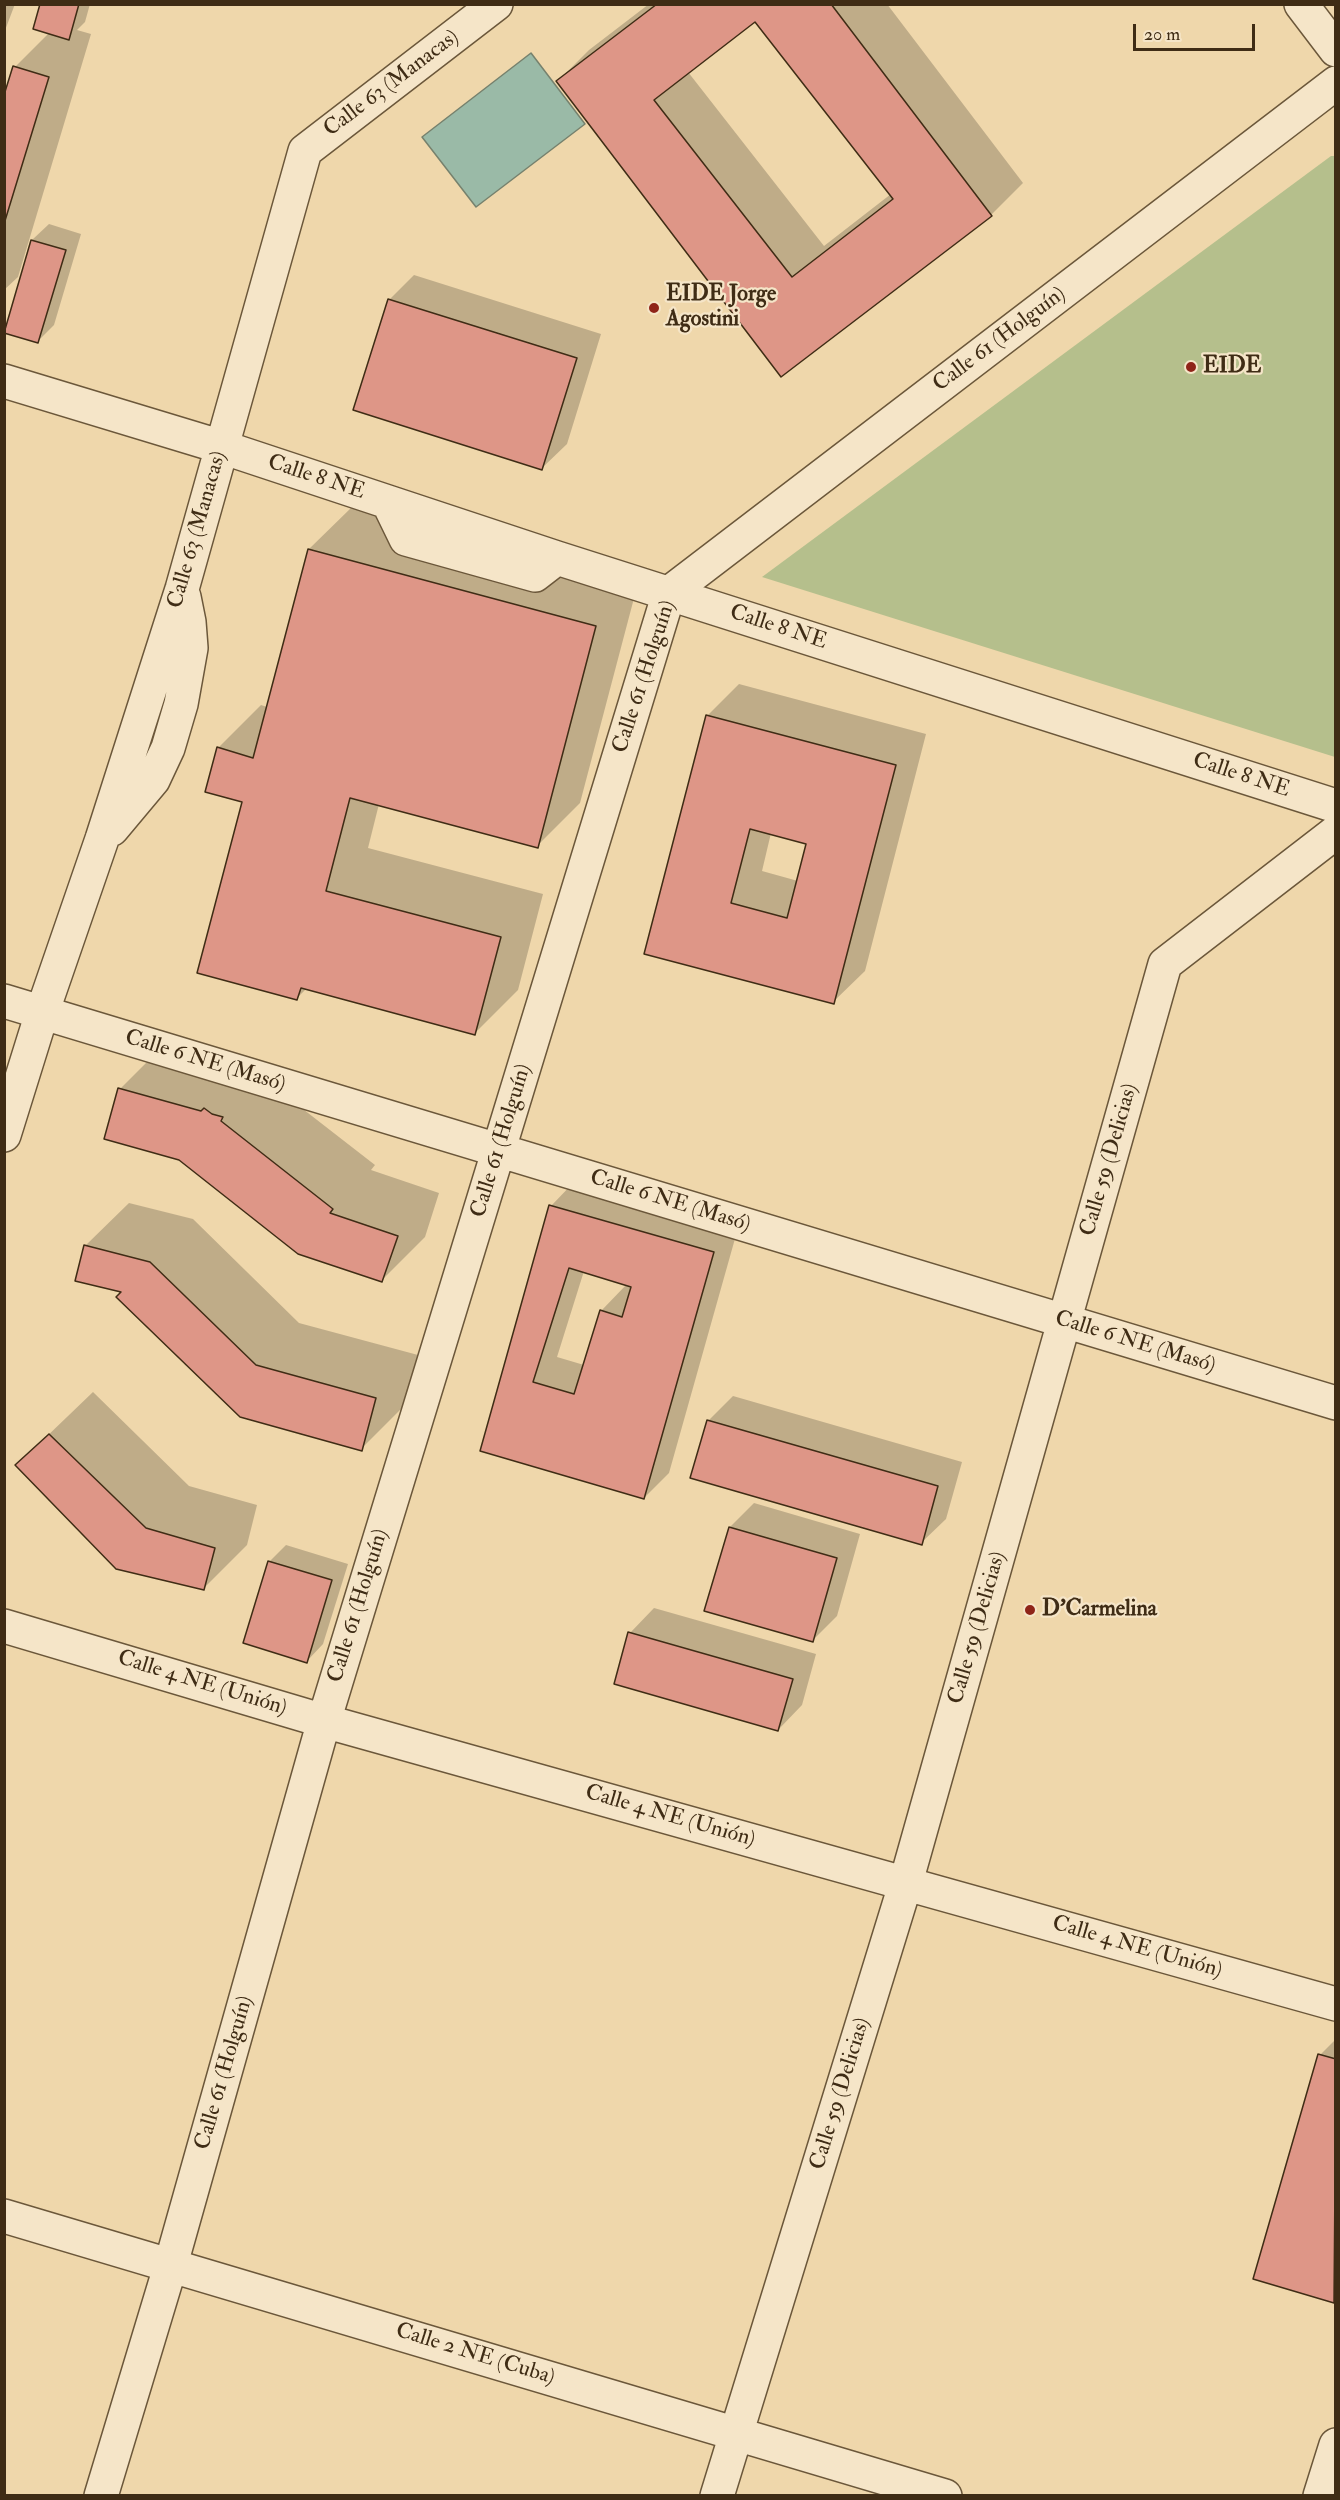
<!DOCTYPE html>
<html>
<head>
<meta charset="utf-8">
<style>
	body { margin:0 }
	#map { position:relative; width:1340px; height:2500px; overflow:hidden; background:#efd7ab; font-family:"IM FELL Double Pica",serif }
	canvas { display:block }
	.frame { position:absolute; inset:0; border:6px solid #3f2c15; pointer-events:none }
	.scale { position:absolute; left:1133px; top:24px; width:122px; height:27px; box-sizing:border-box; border:3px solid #3f2c15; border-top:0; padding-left:8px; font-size:18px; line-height:21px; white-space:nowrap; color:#3f2c15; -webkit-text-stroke:4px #f5e5c8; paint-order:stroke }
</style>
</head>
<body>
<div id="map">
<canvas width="1340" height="2500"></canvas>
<div class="frame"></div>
<div class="scale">20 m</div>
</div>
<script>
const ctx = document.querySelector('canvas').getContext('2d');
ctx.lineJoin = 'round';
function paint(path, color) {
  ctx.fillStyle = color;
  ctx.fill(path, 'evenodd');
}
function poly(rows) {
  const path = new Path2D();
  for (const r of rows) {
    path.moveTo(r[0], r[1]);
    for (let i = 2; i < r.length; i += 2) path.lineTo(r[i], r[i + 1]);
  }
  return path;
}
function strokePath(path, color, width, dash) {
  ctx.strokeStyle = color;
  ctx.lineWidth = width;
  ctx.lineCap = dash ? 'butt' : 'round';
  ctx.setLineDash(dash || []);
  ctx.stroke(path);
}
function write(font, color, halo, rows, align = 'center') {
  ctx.font = font + ' "IM FELL Double Pica",serif';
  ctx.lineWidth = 4.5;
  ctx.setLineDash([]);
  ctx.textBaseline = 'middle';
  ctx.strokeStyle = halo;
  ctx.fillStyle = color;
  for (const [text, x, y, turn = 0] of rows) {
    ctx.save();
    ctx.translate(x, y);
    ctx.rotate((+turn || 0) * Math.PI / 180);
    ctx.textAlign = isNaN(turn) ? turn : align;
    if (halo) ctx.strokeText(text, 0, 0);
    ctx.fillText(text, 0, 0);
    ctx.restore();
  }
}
paint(poly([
	[1331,156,1336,156,1335,757,762,577]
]), '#b5bf8c');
const water = poly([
	[531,53,585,124,476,207,422,137,531,53]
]);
paint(water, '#9abaa7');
strokePath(water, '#76816d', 1.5);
paint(poly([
	[4,4,15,4,4,33],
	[42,4,90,4,85,22,77,30,91,34,18,277,4,290,4,100,15,67,49,33],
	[649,4,887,4,1023,183,991,215,781,375,558,81,589,50],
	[755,20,891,194,824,246,688,72],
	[49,224,81,234,54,325,37,342,32,240],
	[414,275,601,334,567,444,542,468,389,300],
	[352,507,638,583,580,803,537,846,379,804,368,848,543,894,518,990,475,1033,307,988,297,998,244,801,218,748,261,705,267,707,309,549],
	[739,684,926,734,865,971,833,1002,646,952,707,716],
	[771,833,808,843,798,881,762,871],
	[163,1046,263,1078,375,1165,371,1170,439,1193,425,1237,382,1280,120,1089],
	[575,1181,738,1228,669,1473,644,1498,482,1450,551,1206],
	[584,1271,627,1284,601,1311,584,1365,557,1357],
	[129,1203,193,1219,299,1323,418,1355,404,1406,361,1449,124,1291,77,1279,86,1245],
	[93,1392,189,1486,257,1505,247,1545,204,1588,17,1465],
	[733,1396,962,1462,946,1519,921,1543,692,1477,709,1420],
	[754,1503,860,1534,837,1616,813,1640,730,1527],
	[286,1545,348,1564,323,1644,307,1661,269,1562],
	[654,1608,816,1654,802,1705,778,1730,630,1633],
	[1336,2039,1336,2300,1334,2301,1320,2055]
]), '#0003');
const building = poly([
	[40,4,79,4,69,40,33,29,40,4],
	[657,4,831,4,992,216,781,377,556,81,657,4],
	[755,22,893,199,792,277,654,100,755,22],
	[13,66,49,77,4,224,4,95,13,66],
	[31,240,66,250,38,343,4,333,31,240],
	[388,299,577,358,542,470,353,410,388,299],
	[308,549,596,626,538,848,350,798,326,891,501,937,475,1035,301,988,297,1000,197,973,242,802,205,792,217,747,253,758,308,549],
	[706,715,896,765,834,1004,644,954,706,715],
	[750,829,806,844,787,918,731,903,750,829],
	[118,1088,201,1111,204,1108,212,1114,223,1117,221,1121,333,1209,330,1213,398,1236,382,1282,298,1254,179,1160,104,1139,118,1088],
	[549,1205,714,1252,644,1499,480,1451,549,1205],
	[569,1268,631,1287,622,1317,600,1310,574,1394,533,1382,569,1268],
	[84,1245,150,1262,256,1365,376,1398,362,1451,240,1417,116,1297,121,1292,75,1281,84,1245],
	[707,1420,938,1486,922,1545,690,1478,707,1420],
	[49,1434,146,1528,215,1548,204,1590,116,1569,15,1465,49,1434],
	[729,1527,837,1558,813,1642,704,1611,729,1527],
	[268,1561,332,1580,307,1663,243,1643,268,1561],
	[628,1632,793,1679,778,1731,614,1684,628,1632],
	[1318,2054,1336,2059,1334,2303,1253,2279,1318,2054]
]);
paint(building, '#de9687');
strokePath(building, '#3f2c15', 1.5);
const minor = poly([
	[1301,4,1336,50],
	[4,381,222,447,557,558,1336,806],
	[388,502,406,539,535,575,557,558],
	[112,829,153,780,168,748,181,704,191,648,189,622,184,597],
	[4,1001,1336,1403],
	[4,1135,42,1013,102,839,182,589,305,151,496,4],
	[4,1626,324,1721,1336,2004],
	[4,2216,945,2496],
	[101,2496,171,2264,324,1721,669,593,1336,83],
	[717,2496,906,1882,1165,964,1336,832],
	[1320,2496,1336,2445]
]);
strokePath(minor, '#6b573a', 36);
strokePath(minor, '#f5e5c8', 33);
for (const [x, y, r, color] of [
	[654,308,6,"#8f2418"],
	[1191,367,6,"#8f2418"],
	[1030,1610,6,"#8f2418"]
]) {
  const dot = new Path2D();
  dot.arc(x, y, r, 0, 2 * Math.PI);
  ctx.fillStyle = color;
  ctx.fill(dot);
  strokePath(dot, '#f5e5c8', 2);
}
write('22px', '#3f2c15', '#f5e5c8', [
	["Calle 63 (Manacas)",392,84,-37],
	["Calle 61 (Holguín)",1000,340,-37],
	["Calle 8 NE",316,478,18],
	["Calle 63 (Manacas)",198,530,-74],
	["Calle 8 NE",778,628,18],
	["Calle 61 (Holguín)",645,677,-72],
	["Calle 8 NE",1241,776,18],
	["Calle 6 NE (Masó)",205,1062,17],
	["Calle 61 (Holguín)",502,1141,-73],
	["Calle 59 (Delicias)",1110,1160,-74],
	["Calle 6 NE (Masó)",670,1202,17],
	["Calle 6 NE (Masó)",1135,1343,17],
	["Calle 61 (Holguín)",359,1606,-73],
	["Calle 59 (Delicias)",978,1628,-74],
	["Calle 4 NE (Unión)",202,1684,17],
	["Calle 4 NE (Unión)",670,1817,16],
	["Calle 4 NE (Unión)",1137,1948,16],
	["Calle 61 (Holguín)",225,2073,-74],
	["Calle 59 (Delicias)",841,2094,-73],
	["Calle 2 NE (Cuba)",475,2355,17]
]);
write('bold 22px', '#3f2c15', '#f5e5c8', [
	["EIDE Jorge",666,295],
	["Agostini",666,320],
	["EIDE",1203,367],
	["D'Carmelina",1042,1610]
], 'left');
</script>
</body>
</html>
